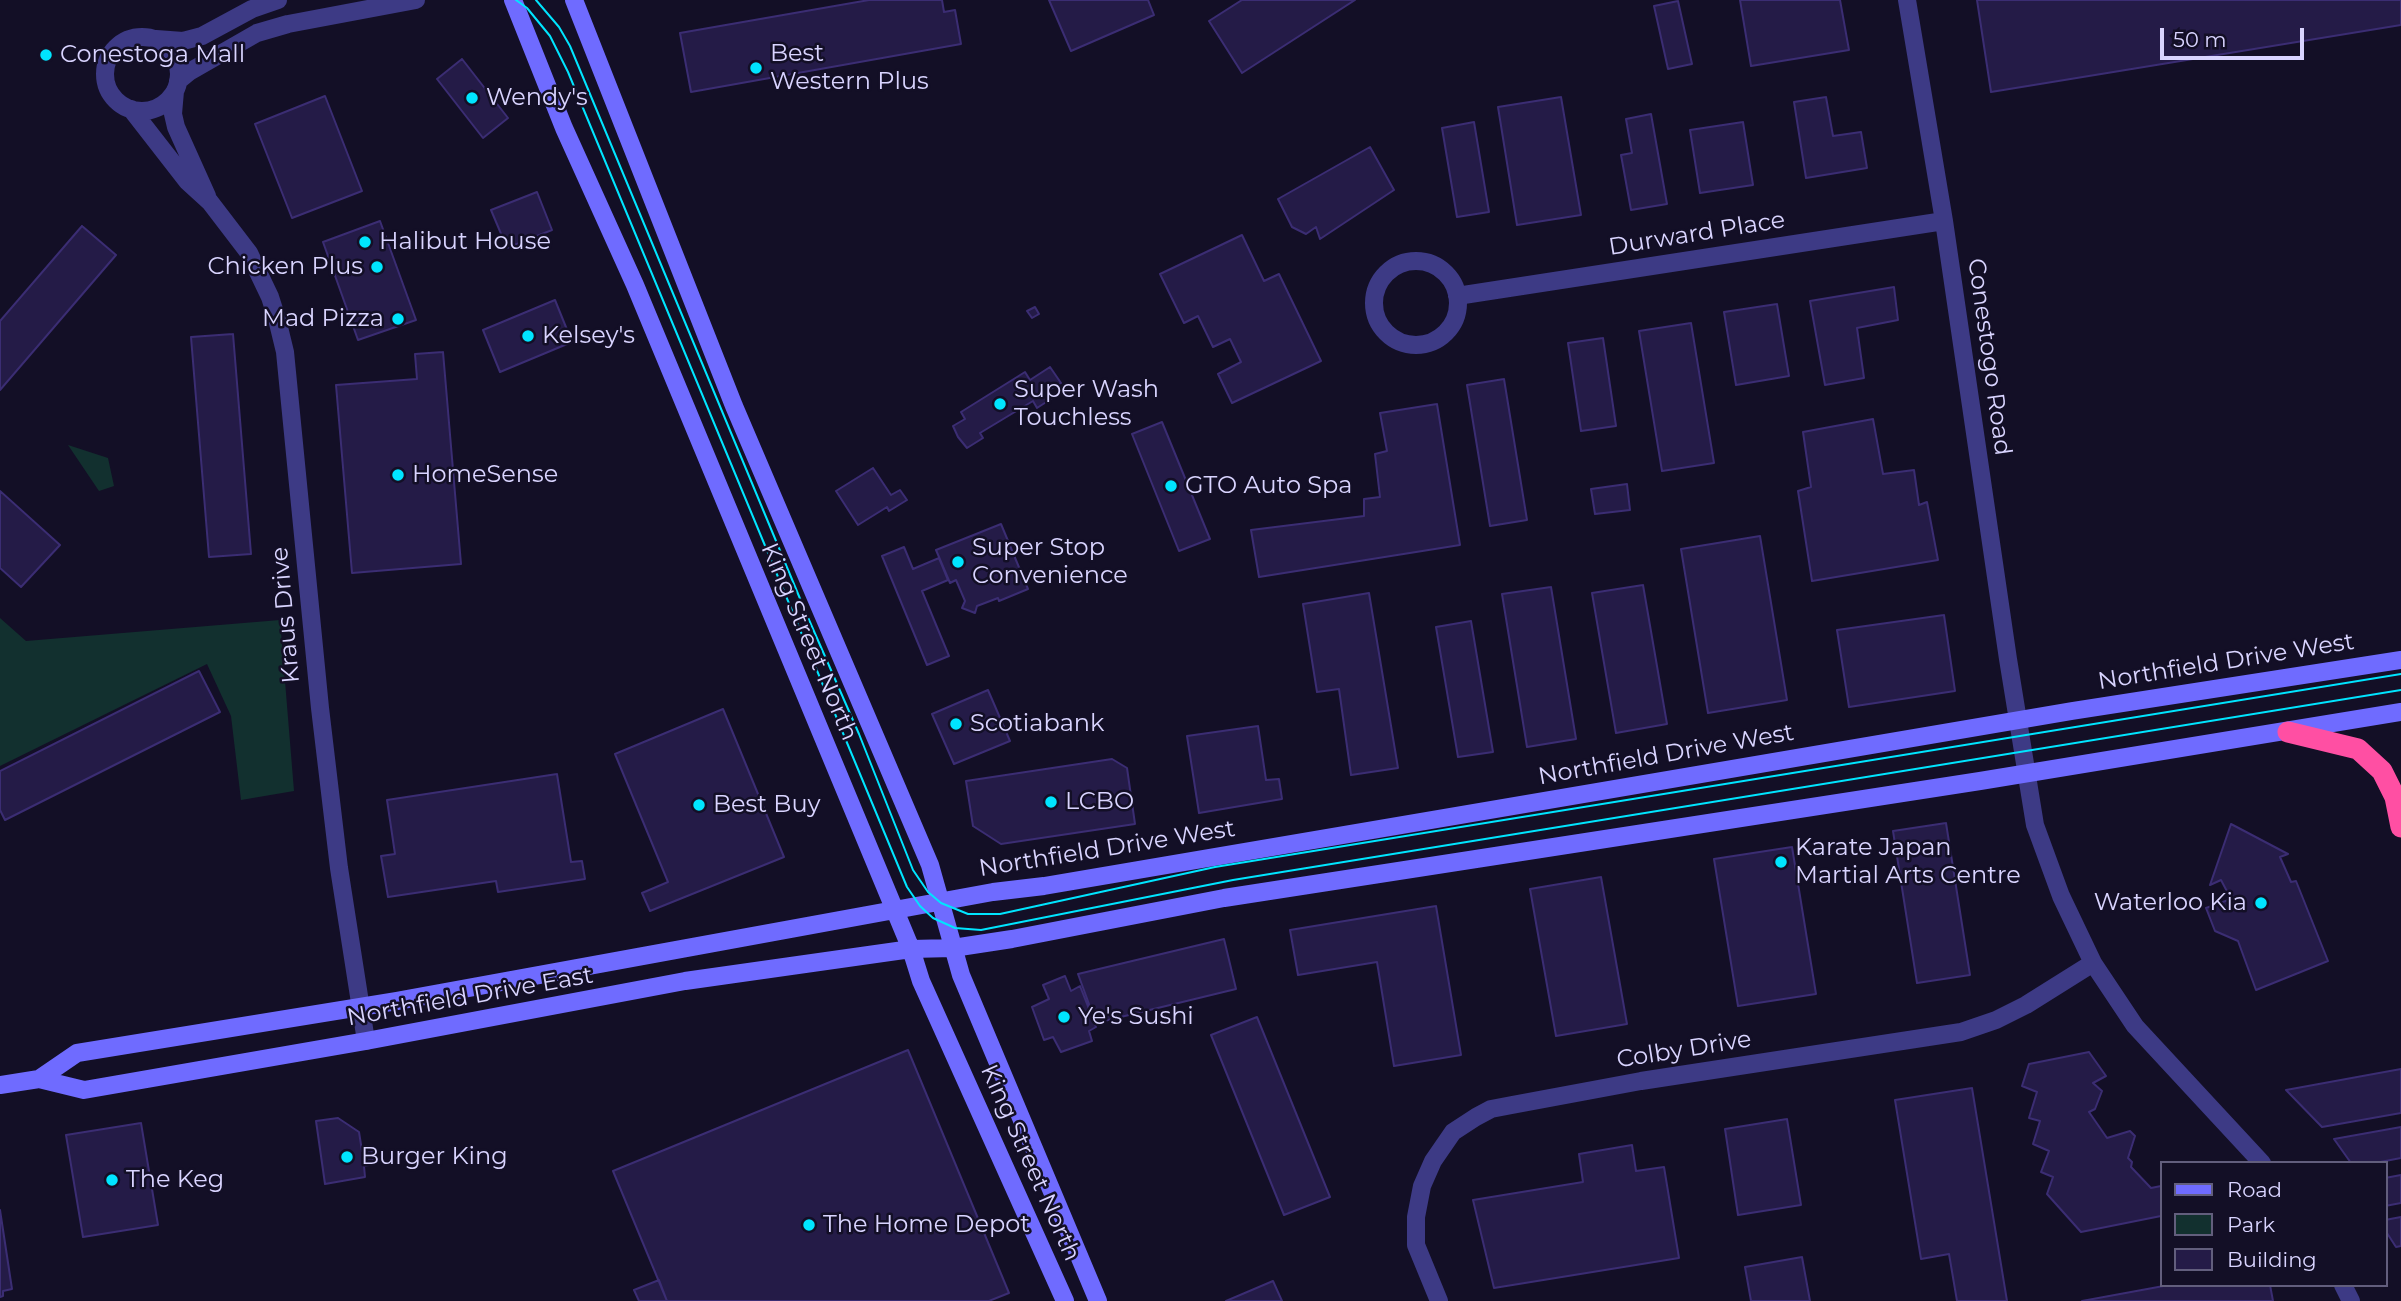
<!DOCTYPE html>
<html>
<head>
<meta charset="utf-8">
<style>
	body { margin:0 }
	#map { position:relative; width:2401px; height:1301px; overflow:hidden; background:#130f26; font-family:Montserrat,sans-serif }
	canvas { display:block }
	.legend { position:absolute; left:2160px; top:1161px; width:228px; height:126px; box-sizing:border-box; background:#130f26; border:2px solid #625e7d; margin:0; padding:9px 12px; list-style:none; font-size:21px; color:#d9d4ff }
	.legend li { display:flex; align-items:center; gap:14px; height:35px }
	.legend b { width:35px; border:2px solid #625e7d }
	.scale { position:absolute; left:2160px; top:28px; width:144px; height:32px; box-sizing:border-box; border:4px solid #d9d4ff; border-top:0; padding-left:9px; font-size:21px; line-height:24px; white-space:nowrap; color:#d9d4ff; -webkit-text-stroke:5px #130f26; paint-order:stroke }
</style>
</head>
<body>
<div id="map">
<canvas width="2401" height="1301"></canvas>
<ul class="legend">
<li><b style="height:9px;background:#6f6bff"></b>Road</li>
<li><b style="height:19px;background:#12302f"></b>Park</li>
<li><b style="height:19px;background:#241b47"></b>Building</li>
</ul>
<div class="scale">50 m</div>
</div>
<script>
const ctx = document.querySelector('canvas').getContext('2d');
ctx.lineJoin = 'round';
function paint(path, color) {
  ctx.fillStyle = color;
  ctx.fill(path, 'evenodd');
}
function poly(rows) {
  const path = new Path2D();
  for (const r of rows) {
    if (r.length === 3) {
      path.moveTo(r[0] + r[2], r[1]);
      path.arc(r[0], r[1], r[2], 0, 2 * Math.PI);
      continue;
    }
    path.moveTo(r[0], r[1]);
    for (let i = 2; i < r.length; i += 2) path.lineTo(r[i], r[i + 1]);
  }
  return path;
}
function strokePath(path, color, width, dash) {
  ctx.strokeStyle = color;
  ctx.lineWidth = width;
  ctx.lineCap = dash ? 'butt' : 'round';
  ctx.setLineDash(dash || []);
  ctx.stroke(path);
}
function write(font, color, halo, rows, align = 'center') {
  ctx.font = font + ' Montserrat,sans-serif';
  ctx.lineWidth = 5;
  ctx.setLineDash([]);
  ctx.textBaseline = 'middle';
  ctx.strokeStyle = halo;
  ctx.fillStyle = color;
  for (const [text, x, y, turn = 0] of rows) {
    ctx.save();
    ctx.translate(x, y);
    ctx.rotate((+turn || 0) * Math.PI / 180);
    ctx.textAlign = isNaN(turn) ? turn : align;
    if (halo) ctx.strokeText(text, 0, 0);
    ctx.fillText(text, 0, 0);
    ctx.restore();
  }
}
paint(poly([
	[68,445,108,458,114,486,99,491],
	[0,618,26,641,280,620,294,791,241,800,231,716,207,664,0,766]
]), '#12302f');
const building = poly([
	[869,0,942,0,944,12,955,10,961,44,691,92,680,33,869,0],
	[1049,0,1148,0,1154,15,1071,51,1049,0],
	[1242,0,1355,0,1242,73,1209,21,1242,0],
	[1740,0,1840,0,1849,50,1751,66,1740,0],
	[1977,0,2401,0,2401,25,1991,92,1977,0],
	[1678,1,1692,64,1668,69,1654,6,1678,1],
	[462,59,508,118,483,138,437,79,462,59],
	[325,96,362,191,292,218,255,124,325,96],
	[1561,97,1581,215,1517,225,1498,107,1561,97],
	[1826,97,1833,136,1861,132,1867,168,1806,178,1794,102,1826,97],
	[1651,114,1667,204,1631,210,1621,155,1632,153,1626,119,1651,114],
	[1474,122,1489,212,1457,217,1442,128,1474,122],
	[1743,122,1753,185,1700,193,1690,130,1743,122],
	[1370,147,1394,190,1320,239,1316,227,1306,234,1292,227,1278,199,1370,147],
	[537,192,552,230,507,248,491,210,537,192],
	[380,221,416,320,358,340,323,242,380,221],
	[82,226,116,255,0,390,0,321,82,226],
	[1242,235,1264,281,1279,274,1321,361,1232,403,1218,374,1241,362,1230,339,1213,347,1198,316,1184,323,1160,274,1242,235],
	[1894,287,1898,320,1857,328,1864,378,1825,385,1810,301,1894,287],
	[555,300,572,342,500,372,483,330,555,300],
	[1777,304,1789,376,1736,385,1724,312,1777,304],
	[1035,307,1039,314,1032,318,1027,311,1035,307],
	[1691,323,1714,463,1662,471,1639,331,1691,323],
	[233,334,251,554,209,557,191,337,233,334],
	[1603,338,1616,426,1581,431,1568,343,1603,338],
	[443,352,461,564,352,573,336,385,417,379,415,354,443,352],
	[1050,367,1061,383,1049,390,1054,397,1037,408,1033,401,980,433,983,438,967,448,958,437,953,426,965,419,961,412,1025,372,1030,380,1050,367],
	[1504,379,1527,520,1490,526,1467,385,1504,379],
	[1437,404,1460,545,1259,577,1251,530,1364,516,1364,499,1380,497,1375,454,1387,451,1380,413,1437,404],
	[1873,419,1883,474,1914,470,1919,505,1927,502,1938,560,1812,581,1798,491,1811,487,1803,432,1873,419],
	[1162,422,1210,539,1179,551,1132,434,1162,422],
	[873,468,891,495,900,490,907,500,889,511,887,507,858,525,836,491,873,468],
	[1627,484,1630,510,1595,514,1591,489,1627,484],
	[0,491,60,545,21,587,0,568,0,491],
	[1001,524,1028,589,999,601,998,598,977,606,975,613,962,608,965,601,956,580,950,583,936,550,1001,524],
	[1760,536,1787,700,1708,713,1681,549,1760,536],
	[904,547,913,569,939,558,948,580,922,591,949,656,927,665,882,556,904,547],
	[1643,585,1667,724,1616,733,1592,593,1643,585],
	[1551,587,1576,739,1527,747,1502,594,1551,587],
	[1369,593,1398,768,1351,775,1339,689,1317,692,1303,604,1369,593],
	[1944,615,1955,691,1849,707,1837,630,1944,615],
	[1471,621,1493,752,1458,757,1436,627,1471,621],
	[199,671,220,712,5,820,0,810,0,771,199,671],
	[988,690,1010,741,954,764,932,714,988,690],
	[723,709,784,857,650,911,642,893,668,882,615,754,723,709],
	[1258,726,1266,780,1279,779,1282,799,1199,813,1187,736,1258,726],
	[1112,759,1127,768,1135,824,1001,844,973,826,966,781,1112,759],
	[557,774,571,862,582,861,585,879,498,892,496,881,388,897,381,856,395,854,387,800,557,774],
	[1946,823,1970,975,1917,983,1893,831,1946,823],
	[2231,824,2288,854,2280,857,2291,882,2296,881,2328,961,2256,990,2238,941,2215,931,2206,908,2231,899,2221,880,2210,885,2231,824],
	[1792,847,1816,994,1738,1006,1714,859,1792,847],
	[1601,877,1627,1024,1556,1036,1530,889,1601,877],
	[1436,906,1461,1055,1394,1066,1377,962,1298,975,1290,930,1436,906],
	[1224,939,1236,989,1096,1023,1078,974,1224,939],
	[1065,976,1071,991,1080,986,1096,1027,1089,1031,1092,1041,1061,1052,1053,1037,1044,1040,1032,1007,1049,999,1043,985,1065,976],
	[1257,1017,1330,1197,1284,1215,1211,1035,1257,1017],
	[908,1050,1009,1293,989,1301,667,1301,613,1171,908,1050],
	[2089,1052,2106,1076,2093,1083,2102,1091,2095,1109,2089,1112,2107,1138,2130,1131,2135,1136,2128,1158,2132,1162,2131,1167,2151,1188,2161,1186,2161,1216,2081,1232,2047,1194,2053,1177,2041,1172,2049,1151,2033,1144,2040,1121,2029,1118,2037,1092,2022,1086,2029,1064,2089,1052],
	[2401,1069,2401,1113,2322,1127,2286,1090,2401,1069],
	[1972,1088,2007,1301,1957,1301,1949,1254,1921,1259,1895,1100,1972,1088],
	[338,1118,359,1132,362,1151,372,1149,374,1164,364,1166,365,1177,325,1184,316,1121,338,1118],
	[1787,1119,1801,1205,1738,1215,1725,1129,1787,1119],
	[141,1123,158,1225,83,1237,66,1135,141,1123],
	[2401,1127,2401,1158,2375,1163,2351,1163,2334,1139,2401,1127],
	[1632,1145,1636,1171,1664,1167,1679,1258,1494,1288,1473,1200,1583,1182,1579,1154,1632,1145],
	[2401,1175,2401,1203,2385,1206,2385,1178,2401,1175],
	[0,1210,12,1289,3,1291,3,1296,0,1297,0,1210],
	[2401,1217,2401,1246,2396,1247,2385,1230,2385,1220,2401,1217],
	[1802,1257,1810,1301,1751,1301,1745,1267,1802,1257],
	[659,1280,667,1301,639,1301,634,1290,659,1280],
	[1273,1281,1282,1301,1226,1301,1273,1281],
	[2169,1285,2270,1285,2273,1301,2082,1301,2169,1285]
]);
paint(building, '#241b47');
strokePath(building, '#3b2d73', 2);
strokePath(poly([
	[1907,0,1944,221,2008,659,2035,825,2061,896,2093,963,2135,1026,2262,1163],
	[142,74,37],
	[156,39,183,41,202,36,252,9,278,0],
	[178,81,189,72,257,33,288,24,416,0],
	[175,91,173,114,176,127,207,196],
	[131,109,187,181,210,202,249,253,270,297,277,319,285,352,320,708,339,868,366,1041],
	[1416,303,42],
	[1457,296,1944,221],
	[2343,1285,2351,1301],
	[1439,1301,1416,1245,1416,1217,1422,1186,1433,1161,1453,1132,1476,1117,1491,1109,1512,1105,1641,1081,1961,1032,1996,1020,2026,1005,2093,963]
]), '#3d3a85', 18);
strokePath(poly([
	[513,0,564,128,635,285,911,949,921,981,1065,1301],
	[574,0,734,406,930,865,961,975,1098,1301],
	[39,1079,77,1053,397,1001,993,892,1044,886,2072,711,2401,660],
	[0,1085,39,1079,84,1090,366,1041,685,981,911,949,953,948,1012,939,1224,898,1980,781,2401,712]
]), '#6f6bff', 18);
strokePath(poly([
	[2288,732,2358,749,2382,771,2395,797,2401,827]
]), '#ff4fa3', 21);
strokePath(poly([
	[516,0,527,8,550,36,568,72,907,887,920,906,933,918,955,928,981,930,1233,880,2401,690],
	[536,0,559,27,570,46,806,613,859,734,913,870,928,892,941,903,968,914,1000,914,1215,867,2401,674]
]), '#00e5ff', 2);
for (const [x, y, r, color] of [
	[46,55,7,"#00e5ff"],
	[756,68,7,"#00e5ff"],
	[472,98,7,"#00e5ff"],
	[365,242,7,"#00e5ff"],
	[377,267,7,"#00e5ff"],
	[398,319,7,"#00e5ff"],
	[528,336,7,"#00e5ff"],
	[1000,404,7,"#00e5ff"],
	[398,475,7,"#00e5ff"],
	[1171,486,7,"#00e5ff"],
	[958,562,7,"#00e5ff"],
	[956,724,7,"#00e5ff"],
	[1051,802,7,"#00e5ff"],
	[699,805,7,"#00e5ff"],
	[1781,862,7,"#00e5ff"],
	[2261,903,7,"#00e5ff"],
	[1064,1017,7,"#00e5ff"],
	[347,1157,7,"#00e5ff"],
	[112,1180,7,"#00e5ff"],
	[809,1225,7,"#00e5ff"]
]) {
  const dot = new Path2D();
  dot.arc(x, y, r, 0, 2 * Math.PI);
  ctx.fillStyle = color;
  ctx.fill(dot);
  strokePath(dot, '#130f26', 2.5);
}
write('24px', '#d9d4ff', '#130f26', [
	["Best",770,54],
	["Western Plus",770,82],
	["Conestoga Mall",60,55],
	["Wendy's",486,98],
	["Halibut House",379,242],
	["Chicken Plus",363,267,"right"],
	["Mad Pizza",384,319,"right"],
	["Kelsey's",542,336],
	["Super Wash",1014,390],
	["Touchless",1014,418],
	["HomeSense",412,475],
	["GTO Auto Spa",1185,486],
	["Super Stop",972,548],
	["Convenience",972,576],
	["Scotiabank",970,724],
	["LCBO",1065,802],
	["Best Buy",713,805],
	["Karate Japan",1795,848],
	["Martial Arts Centre",1795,876],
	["Waterloo Kia",2247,903,"right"],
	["Ye's Sushi",1078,1017],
	["Burger King",361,1157],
	["The Keg",126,1180],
	["The Home Depot",823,1225]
], 'left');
write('24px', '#d9d4ff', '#130f26', [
	["Durward Place",1697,234,-9],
	["Conestogo Road",1989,357,82],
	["Kraus Drive",286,615,-95],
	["King Street North",809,642,67],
	["Northfield Drive West",2226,662,-9],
	["Northfield Drive West",1666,755,-10],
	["Northfield Drive West",1107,849,-9],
	["Northfield Drive East",470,997,-10],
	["Colby Drive",1684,1050,-9],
	["King Street North",1030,1163,66]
]);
</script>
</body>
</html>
